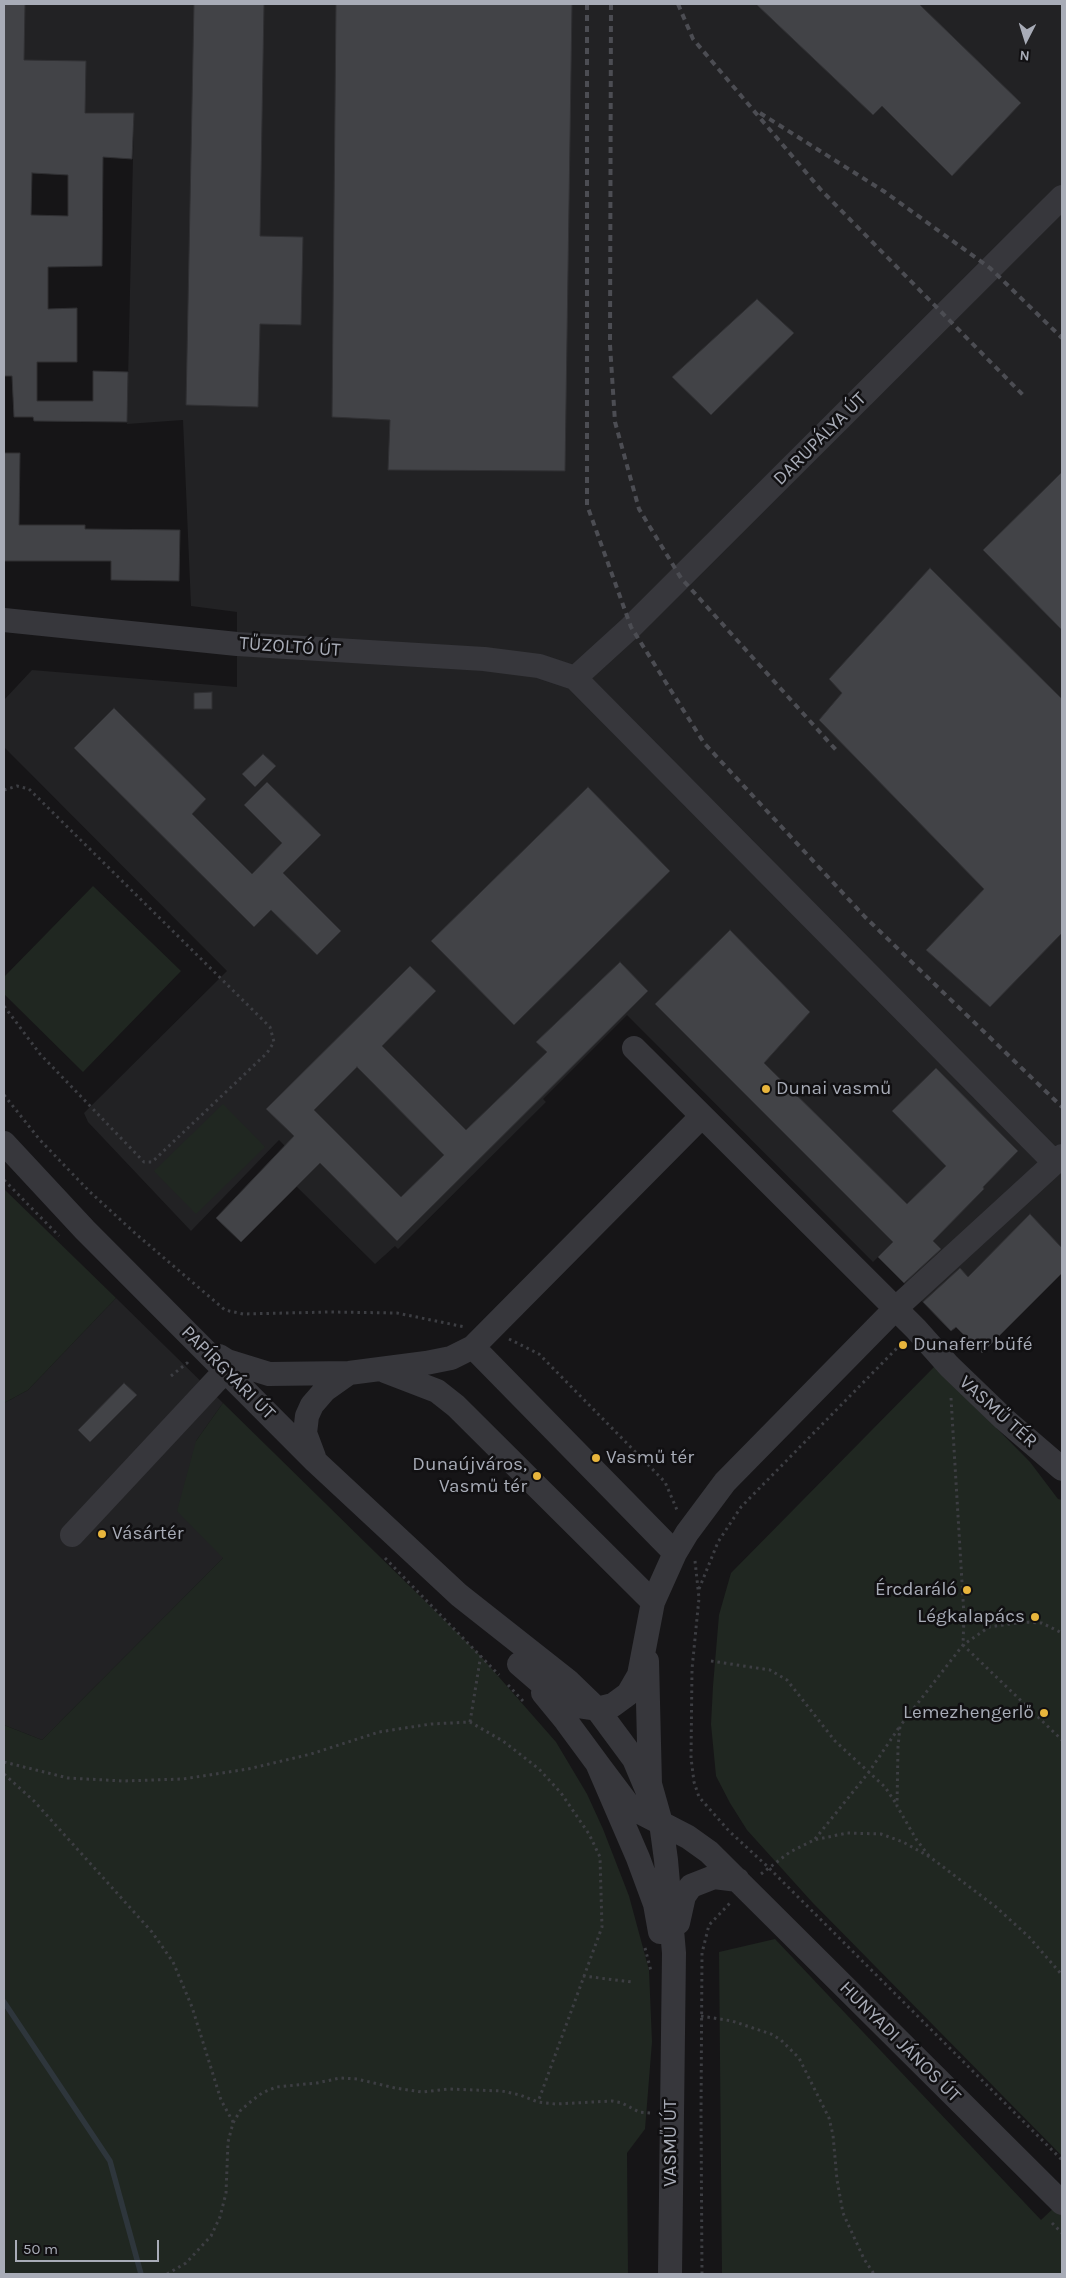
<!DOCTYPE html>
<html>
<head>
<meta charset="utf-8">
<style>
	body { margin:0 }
	#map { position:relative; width:1066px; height:2278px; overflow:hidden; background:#161517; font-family:Karla,sans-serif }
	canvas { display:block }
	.frame { position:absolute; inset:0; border:5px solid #a8acb7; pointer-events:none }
	.north { position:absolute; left:1001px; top:15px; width:50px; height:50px; -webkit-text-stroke:4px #111012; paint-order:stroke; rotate:185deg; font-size:14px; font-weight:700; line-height:20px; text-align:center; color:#a8acb7 }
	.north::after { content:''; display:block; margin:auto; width:18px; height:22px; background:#a8acb7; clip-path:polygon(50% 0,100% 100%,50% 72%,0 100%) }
	.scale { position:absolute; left:15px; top:2240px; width:144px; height:22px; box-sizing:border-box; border:2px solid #a8acb7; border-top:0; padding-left:6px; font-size:15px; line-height:18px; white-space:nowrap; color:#a8acb7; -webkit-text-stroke:4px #111012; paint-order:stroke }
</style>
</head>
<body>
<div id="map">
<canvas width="1066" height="2278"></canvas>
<div class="frame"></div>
<div class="north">N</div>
<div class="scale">50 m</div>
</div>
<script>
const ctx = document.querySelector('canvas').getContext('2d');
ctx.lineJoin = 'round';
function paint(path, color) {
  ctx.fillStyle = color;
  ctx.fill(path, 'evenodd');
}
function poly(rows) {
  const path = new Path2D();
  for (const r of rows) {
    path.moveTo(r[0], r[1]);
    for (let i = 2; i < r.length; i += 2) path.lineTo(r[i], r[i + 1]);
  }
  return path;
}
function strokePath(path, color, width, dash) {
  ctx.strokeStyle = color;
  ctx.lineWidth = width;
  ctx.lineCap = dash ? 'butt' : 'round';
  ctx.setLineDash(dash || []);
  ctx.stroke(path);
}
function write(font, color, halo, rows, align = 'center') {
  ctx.font = font + ' Karla,sans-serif';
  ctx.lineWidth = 5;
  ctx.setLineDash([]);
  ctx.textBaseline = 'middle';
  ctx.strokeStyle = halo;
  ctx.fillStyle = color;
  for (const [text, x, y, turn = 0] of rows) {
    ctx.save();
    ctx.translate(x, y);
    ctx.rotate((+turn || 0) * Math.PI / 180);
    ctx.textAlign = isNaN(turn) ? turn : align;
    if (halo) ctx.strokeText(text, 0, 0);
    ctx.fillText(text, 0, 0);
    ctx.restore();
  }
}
paint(poly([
	[4,4,1062,4,1062,1273,982,1353,956,1327,951,1331,878,1257,873,1262,627,1015,543,1099,546,1102,398,1249,395,1246,375,1264,296,1186,310,1172,279,1140,191,1231,88,1122,84,1113,227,971,4,747,4,700,32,670,237,687,237,612,191,606,183,420,127,424,134,113,4,112],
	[116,1298,223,1403,196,1441,223,1558,42,1740,4,1725,4,1403,28,1390]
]), '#222224');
paint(poly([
	[93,886,181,971,83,1072,4,994,4,977],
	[223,1104,265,1147,196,1214,154,1171],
	[4,1189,116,1298,28,1390,4,1403],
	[935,1366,1030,1462,1058,1499,1062,1500,1062,2156,812,1902,747,1830,730,1803,716,1776,711,1724,713,1686,719,1615,731,1573],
	[223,1403,477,1652,556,1742,587,1794,603,1829,629,1896,649,1970,652,2042,645,2129,627,2153,628,2274,4,2274,4,1725,42,1740,223,1558,177,1511,196,1441],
	[775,1939,1041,2220,1062,2200,1062,2274,722,2274,719,1952]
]), '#202721');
strokePath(poly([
	[4,2002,110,2161,141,2274]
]), '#2e363c', 5.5);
const building = poly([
	[4,4,25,4,24,60,86,61,85,113,134,113,132,159,103,157,102,266,48,267,48,309,77,308,77,362,37,362,37,401,93,401,93,371,128,372,127,422,34,421,33,417,14,417,12,376,4,376,4,4],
	[32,173,68,175,68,216,31,215,32,173],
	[194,4,264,4,260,236,303,237,301,325,260,324,258,407,186,405,194,4],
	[336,4,572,4,565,471,388,470,390,420,332,417,336,4],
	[756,4,919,4,1021,103,952,176,882,106,873,115,756,4],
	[757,299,794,333,711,415,672,377,757,299],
	[4,453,20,453,19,525,85,525,85,529,180,530,179,581,111,580,111,561,4,561,4,453],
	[1062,472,1062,630,983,550,1062,472],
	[930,568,1062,699,1062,933,990,1007,926,950,984,889,819,720,842,693,829,679,930,568],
	[212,692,212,709,194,709,194,693,212,692],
	[114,708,206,799,192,814,252,874,282,843,244,805,267,782,321,835,283,873,341,931,317,955,271,910,254,927,74,748,114,708],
	[263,754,276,766,255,787,242,774,263,754],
	[588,787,670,871,514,1025,431,941,588,787],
	[730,930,810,1012,764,1063,907,1204,946,1166,892,1111,936,1068,1018,1151,983,1187,984,1189,933,1241,941,1249,904,1283,878,1257,893,1242,655,1004,730,930],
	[620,962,648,991,397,1241,320,1163,241,1242,216,1218,294,1136,266,1109,410,966,436,991,382,1046,466,1130,547,1052,536,1042,620,962],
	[357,1067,444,1155,401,1197,314,1110,357,1067],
	[1030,1214,1062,1248,1062,1273,982,1353,956,1327,951,1331,923,1302,960,1268,968,1277,1030,1214],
	[124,1383,137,1395,90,1442,78,1430,124,1383]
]);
paint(building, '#424347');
strokePath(building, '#303033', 1);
strokePath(poly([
	[4,790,17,786,29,789,270,1027,274,1042,267,1053,152,1162,144,1162,40,1054,4,1006],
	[4,1095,40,1140,89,1191,136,1234,225,1310,243,1314,330,1312,397,1313,465,1327],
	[4,1180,59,1236],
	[509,1339,539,1354,665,1482,677,1510],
	[171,1376,187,1363,188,1364],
	[951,1398,964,1616,963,1645,1062,1740],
	[385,1558,499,1675],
	[695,1561,699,1598,692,1669,691,1758,694,1782,699,1797,729,1831,768,1867,1062,2160],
	[699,1589,718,1542,741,1507,901,1344],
	[711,1661,770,1670,787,1680,835,1741,885,1787,897,1805],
	[508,1685,523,1701],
	[470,1722,481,1654],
	[4,1762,68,1778,123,1781,183,1779,248,1769,311,1754,379,1732,431,1724,470,1722,503,1741,539,1769,561,1793,589,1834,600,1857,602,1927,538,2102],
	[4,1774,34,1801,152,1932,173,1962,192,2007,221,2100,233,2122],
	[815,1839,869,1772,900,1726],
	[929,1856,916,1839,897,1806,898,1747,900,1726,963,1645,989,1627,1024,1622,1042,1623,1062,1633],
	[761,1874,790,1852,814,1840,847,1833,881,1834,903,1842,930,1857,996,1907,1029,1937,1062,1975],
	[645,1948,651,1971],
	[583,1976,632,1982],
	[701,2016,732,2021,771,2034,781,2040,799,2058,829,2118,833,2135,837,2180,843,2213,864,2259,874,2274],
	[1052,2223,1062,2233],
	[167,2274,186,2263,211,2236,220,2217,226,2193,228,2142,233,2123,240,2111,249,2103,262,2093,276,2087,317,2083,340,2078,357,2079,395,2088,422,2092,448,2089,502,2091,520,2095,538,2102,556,2104,612,2101,622,2103,639,2112,650,2113,650,2112],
	[702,2274,701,2114,702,1953,709,1925,731,1902]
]), '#3d3e43', 3, [2.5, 4]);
strokePath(poly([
	[4,620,237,644,484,659,539,666,575,678,1055,1163],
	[575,678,631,627,1062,197],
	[634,1048,916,1329,949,1366,1004,1419,1062,1469],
	[4,1143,85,1230,315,1461,459,1595,568,1681,597,1709,634,1759,661,1823],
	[473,1347,675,1553],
	[219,1356,227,1361,269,1374,349,1373,426,1363,451,1358,473,1347,701,1117],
	[385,1371,437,1391,456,1406,653,1602],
	[314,1457,305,1433,307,1416,312,1405,325,1390,349,1373],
	[72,1535,226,1370],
	[647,1661,650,1784,661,1823,666,1860,674,1953,670,2274],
	[519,1664,556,1696,577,1706,597,1709,613,1705,628,1694,639,1675,653,1602,675,1553,687,1533,725,1482,895,1309,1062,1156],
	[543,1693,566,1721,597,1763,638,1858,655,1904,660,1932],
	[597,1763,630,1807,688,1837,709,1852,1062,2203],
	[678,1923,684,1896,691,1886,714,1877,738,1880]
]), '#37373c', 24);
strokePath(poly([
	[587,4,587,505,631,627,704,743,865,917,1062,1107],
	[611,4,610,345,615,422,639,509,681,578,836,750],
	[678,4,693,39,821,190,1024,396],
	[760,113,885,192,990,268,1062,338]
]), '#4c4d53', 4, [6, 5]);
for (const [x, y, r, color] of [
	[766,1089,5,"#e8b53c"],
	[903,1345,5,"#e8b53c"],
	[596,1458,5,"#e8b53c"],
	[537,1476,5,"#e8b53c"],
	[102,1534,5,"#e8b53c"],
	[967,1590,5,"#e8b53c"],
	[1035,1617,5,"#e8b53c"],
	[1044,1713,5,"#e8b53c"]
]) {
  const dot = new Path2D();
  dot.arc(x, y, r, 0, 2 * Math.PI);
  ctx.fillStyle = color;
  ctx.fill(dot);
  strokePath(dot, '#111012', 2);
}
write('19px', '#a8acb7', '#111012', [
	["DARUPÁLYA ÚT",820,439,-45],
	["TŰZOLTÓ ÚT",290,647,4],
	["PAPÍRGYÁRI ÚT",228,1373,45],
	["VASMŰ TÉR",998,1412,42],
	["HUNYADI JÁNOS ÚT",900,2042,45],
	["VASMŰ ÚT",671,2143,-90]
]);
write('19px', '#a8acb7', '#111012', [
	["Dunai vasmű",776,1089],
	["Dunaferr büfé",913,1345],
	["Vasmű tér",606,1458],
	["Dunaújváros,",527,1465,"right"],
	["Vasmű tér",527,1487,"right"],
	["Vásártér",112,1534],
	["Ércdaráló",957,1590,"right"],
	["Légkalapács",1025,1617,"right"],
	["Lemezhengerlő",1034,1713,"right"]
], 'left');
</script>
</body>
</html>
